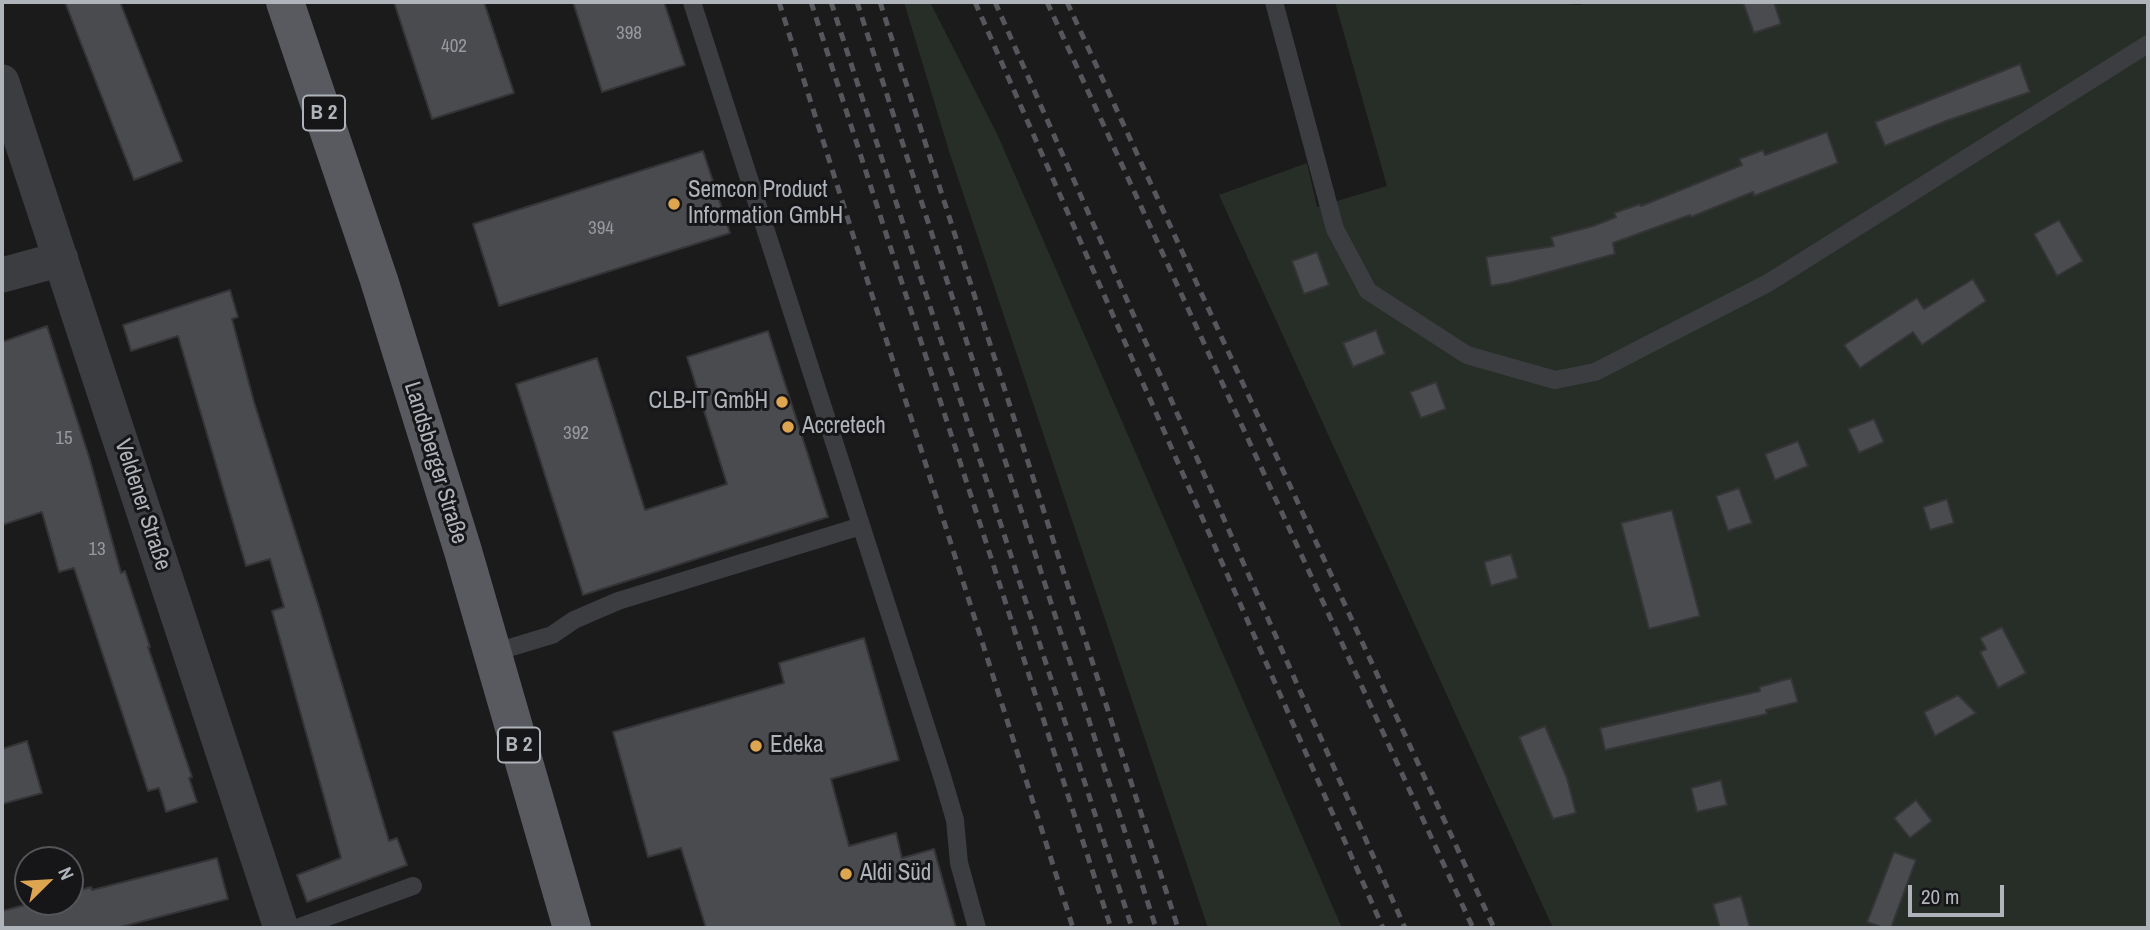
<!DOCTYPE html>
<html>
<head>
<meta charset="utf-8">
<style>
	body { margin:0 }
	#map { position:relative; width:2150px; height:930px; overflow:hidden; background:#1b1b1c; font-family:"Archivo Narrow",sans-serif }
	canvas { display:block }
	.frame { position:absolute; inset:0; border:4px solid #afb3ba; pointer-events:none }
	.north { position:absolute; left:14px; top:846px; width:70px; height:70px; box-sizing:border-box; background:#161618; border:2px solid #535559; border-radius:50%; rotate:66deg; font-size:19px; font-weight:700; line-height:28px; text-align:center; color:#afb3ba }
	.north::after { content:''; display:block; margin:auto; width:24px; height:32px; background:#dea551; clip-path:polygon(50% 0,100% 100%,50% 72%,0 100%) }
	.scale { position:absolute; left:1908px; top:885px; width:96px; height:32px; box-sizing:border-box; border:4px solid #afb3ba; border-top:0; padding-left:9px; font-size:21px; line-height:24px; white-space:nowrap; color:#afb3ba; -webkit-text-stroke:5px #161618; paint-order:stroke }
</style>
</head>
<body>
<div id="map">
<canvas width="2150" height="930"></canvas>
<div class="frame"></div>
<div class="north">N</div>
<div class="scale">20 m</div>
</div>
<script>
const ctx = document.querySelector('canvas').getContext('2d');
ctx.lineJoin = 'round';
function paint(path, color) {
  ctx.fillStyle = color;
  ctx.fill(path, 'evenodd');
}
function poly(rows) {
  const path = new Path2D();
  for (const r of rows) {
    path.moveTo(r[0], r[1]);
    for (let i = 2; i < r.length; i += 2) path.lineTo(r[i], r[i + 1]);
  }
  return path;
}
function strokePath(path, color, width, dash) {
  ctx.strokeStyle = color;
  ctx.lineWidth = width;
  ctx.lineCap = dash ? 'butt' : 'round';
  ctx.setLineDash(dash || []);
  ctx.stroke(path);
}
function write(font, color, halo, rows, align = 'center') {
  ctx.font = font + ' "Archivo Narrow",sans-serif';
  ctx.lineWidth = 6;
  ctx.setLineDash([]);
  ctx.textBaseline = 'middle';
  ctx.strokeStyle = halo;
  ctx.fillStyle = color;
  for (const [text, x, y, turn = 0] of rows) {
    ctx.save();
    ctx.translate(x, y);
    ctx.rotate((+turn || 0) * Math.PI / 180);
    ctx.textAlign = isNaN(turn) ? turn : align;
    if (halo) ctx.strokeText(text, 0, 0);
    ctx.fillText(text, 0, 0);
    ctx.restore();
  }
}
paint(poly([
	[904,2,930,2,998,136,1342,928,1208,928,949,151],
	[1335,2,1541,2,1579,5,1593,2,2148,2,2148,928,1553,928,1219,195,1307,163,1317,207,1387,186]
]), '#272e27');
const building = poly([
	[65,2,120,2,182,161,134,180,65,2],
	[394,2,484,2,514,93,432,119,394,2],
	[573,2,664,2,685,65,602,92,573,2],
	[1743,2,1774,2,1781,24,1754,33,1743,2],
	[2020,64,2030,92,1946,121,1885,146,1875,122,2020,64],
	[1827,132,1838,163,1754,196,1753,192,1691,217,1690,215,1613,243,1615,254,1509,283,1491,286,1486,257,1554,246,1551,237,1593,226,1616,217,1614,213,1640,204,1641,206,1742,165,1739,159,1763,150,1765,155,1827,132],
	[703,151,730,233,499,306,473,224,703,151],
	[2059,220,2083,261,2057,276,2034,234,2059,220],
	[1317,252,1329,285,1304,294,1292,261,1317,252],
	[1973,279,1986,301,1922,345,1913,332,1860,368,1844,345,1917,298,1924,309,1973,279],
	[230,290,238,317,232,319,254,402,319,607,389,841,397,838,407,865,307,902,297,875,341,858,272,611,284,607,270,559,246,566,178,336,131,351,123,325,230,290],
	[47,326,90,460,121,573,125,571,150,647,148,647,192,777,189,778,197,802,166,812,159,788,148,791,74,568,59,572,42,512,2,525,2,342,47,326],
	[1376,330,1385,354,1353,367,1343,343,1376,330],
	[768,331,828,517,583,595,516,384,597,358,645,510,727,484,687,357,768,331],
	[1436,382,1446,409,1421,418,1410,392,1436,382],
	[1874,419,1884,442,1859,453,1848,429,1874,419],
	[1798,441,1808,466,1775,480,1765,454,1798,441],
	[1739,488,1752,523,1728,531,1716,496,1739,488],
	[1947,499,1954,523,1930,530,1923,507,1947,499],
	[1672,510,1700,616,1649,629,1621,523,1672,510],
	[1511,554,1518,578,1491,586,1484,562,1511,554],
	[2002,627,2026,673,1998,688,1980,652,1986,649,1980,638,2002,627],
	[864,638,899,760,831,779,849,846,896,833,902,858,934,849,956,928,706,928,681,848,648,857,613,732,784,683,779,663,864,638],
	[1791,678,1798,702,1766,710,1767,714,1605,750,1600,728,1760,691,1759,687,1791,678],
	[1958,695,1976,713,1935,736,1924,712,1958,695],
	[1545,726,1567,778,1576,813,1553,819,1519,737,1545,726],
	[27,741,42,793,2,804,2,749,27,741],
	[1721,780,1727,805,1697,812,1691,788,1721,780],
	[1916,800,1932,821,1910,838,1894,818,1916,800],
	[1894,852,1916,860,1891,928,1884,928,1867,922,1894,852],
	[217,858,228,899,117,928,2,928,2,911,36,902,70,902,70,893,91,887,92,890,217,858],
	[1741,896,1750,928,1720,928,1713,904,1741,896]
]);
paint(building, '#4a4b4e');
strokePath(building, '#353538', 2);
strokePath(poly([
	[692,2,942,776,955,820,959,863,977,928],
	[1274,2,1335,229,1368,291,1467,355,1555,380,1595,372,1768,283,2148,44],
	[492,653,552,635,574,620,618,601,861,526],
	[297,928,413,886]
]), '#3c3d41', 18);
strokePath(poly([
	[2,82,281,928],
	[2,275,61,259]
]), '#3c3d41', 35);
strokePath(poly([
	[285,2,379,280,463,551,572,928]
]), '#585a60', 38);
strokePath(poly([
	[779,2,1073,928],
	[811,2,1111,928],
	[831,2,1132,928],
	[857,2,1156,928],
	[880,2,1178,928],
	[975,2,1383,928],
	[995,2,1405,928],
	[1047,2,1473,928],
	[1067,2,1494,928]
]), '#55575c', 5, [9, 7]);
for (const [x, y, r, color] of [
	[674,204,7,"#dea551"],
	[782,402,7,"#dea551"],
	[788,427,7,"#dea551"],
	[756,746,7,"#dea551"],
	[846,874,7,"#dea551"]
]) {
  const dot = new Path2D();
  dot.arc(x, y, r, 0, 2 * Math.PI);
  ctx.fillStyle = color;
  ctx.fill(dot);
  strokePath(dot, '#161618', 2.5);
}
write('19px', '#96999f', null, [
	["398",629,34],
	["402",454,47],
	["394",601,229],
	["392",576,434],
	["15",64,439],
	["13",97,550]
]);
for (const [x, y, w] of [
	[324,113,42],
	[519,745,42]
]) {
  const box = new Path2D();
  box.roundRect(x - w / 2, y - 17.5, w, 35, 5);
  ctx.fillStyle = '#161618';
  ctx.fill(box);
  strokePath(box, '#afb3ba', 2);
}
write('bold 21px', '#afb3ba', null, [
	["B 2",324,113],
	["B 2",519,745]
]);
write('23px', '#afb3ba', '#161618', [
	["Semcon Product",688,191],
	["Information GmbH",688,217],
	["CLB-IT GmbH",768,402,"right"],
	["Accretech",802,427],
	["Edeka",770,746],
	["Aldi Süd",860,874]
], 'left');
write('23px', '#afb3ba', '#161618', [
	["Landsberger Straße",435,463,73],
	["Veldener Straße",142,505,72]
]);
</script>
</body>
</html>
